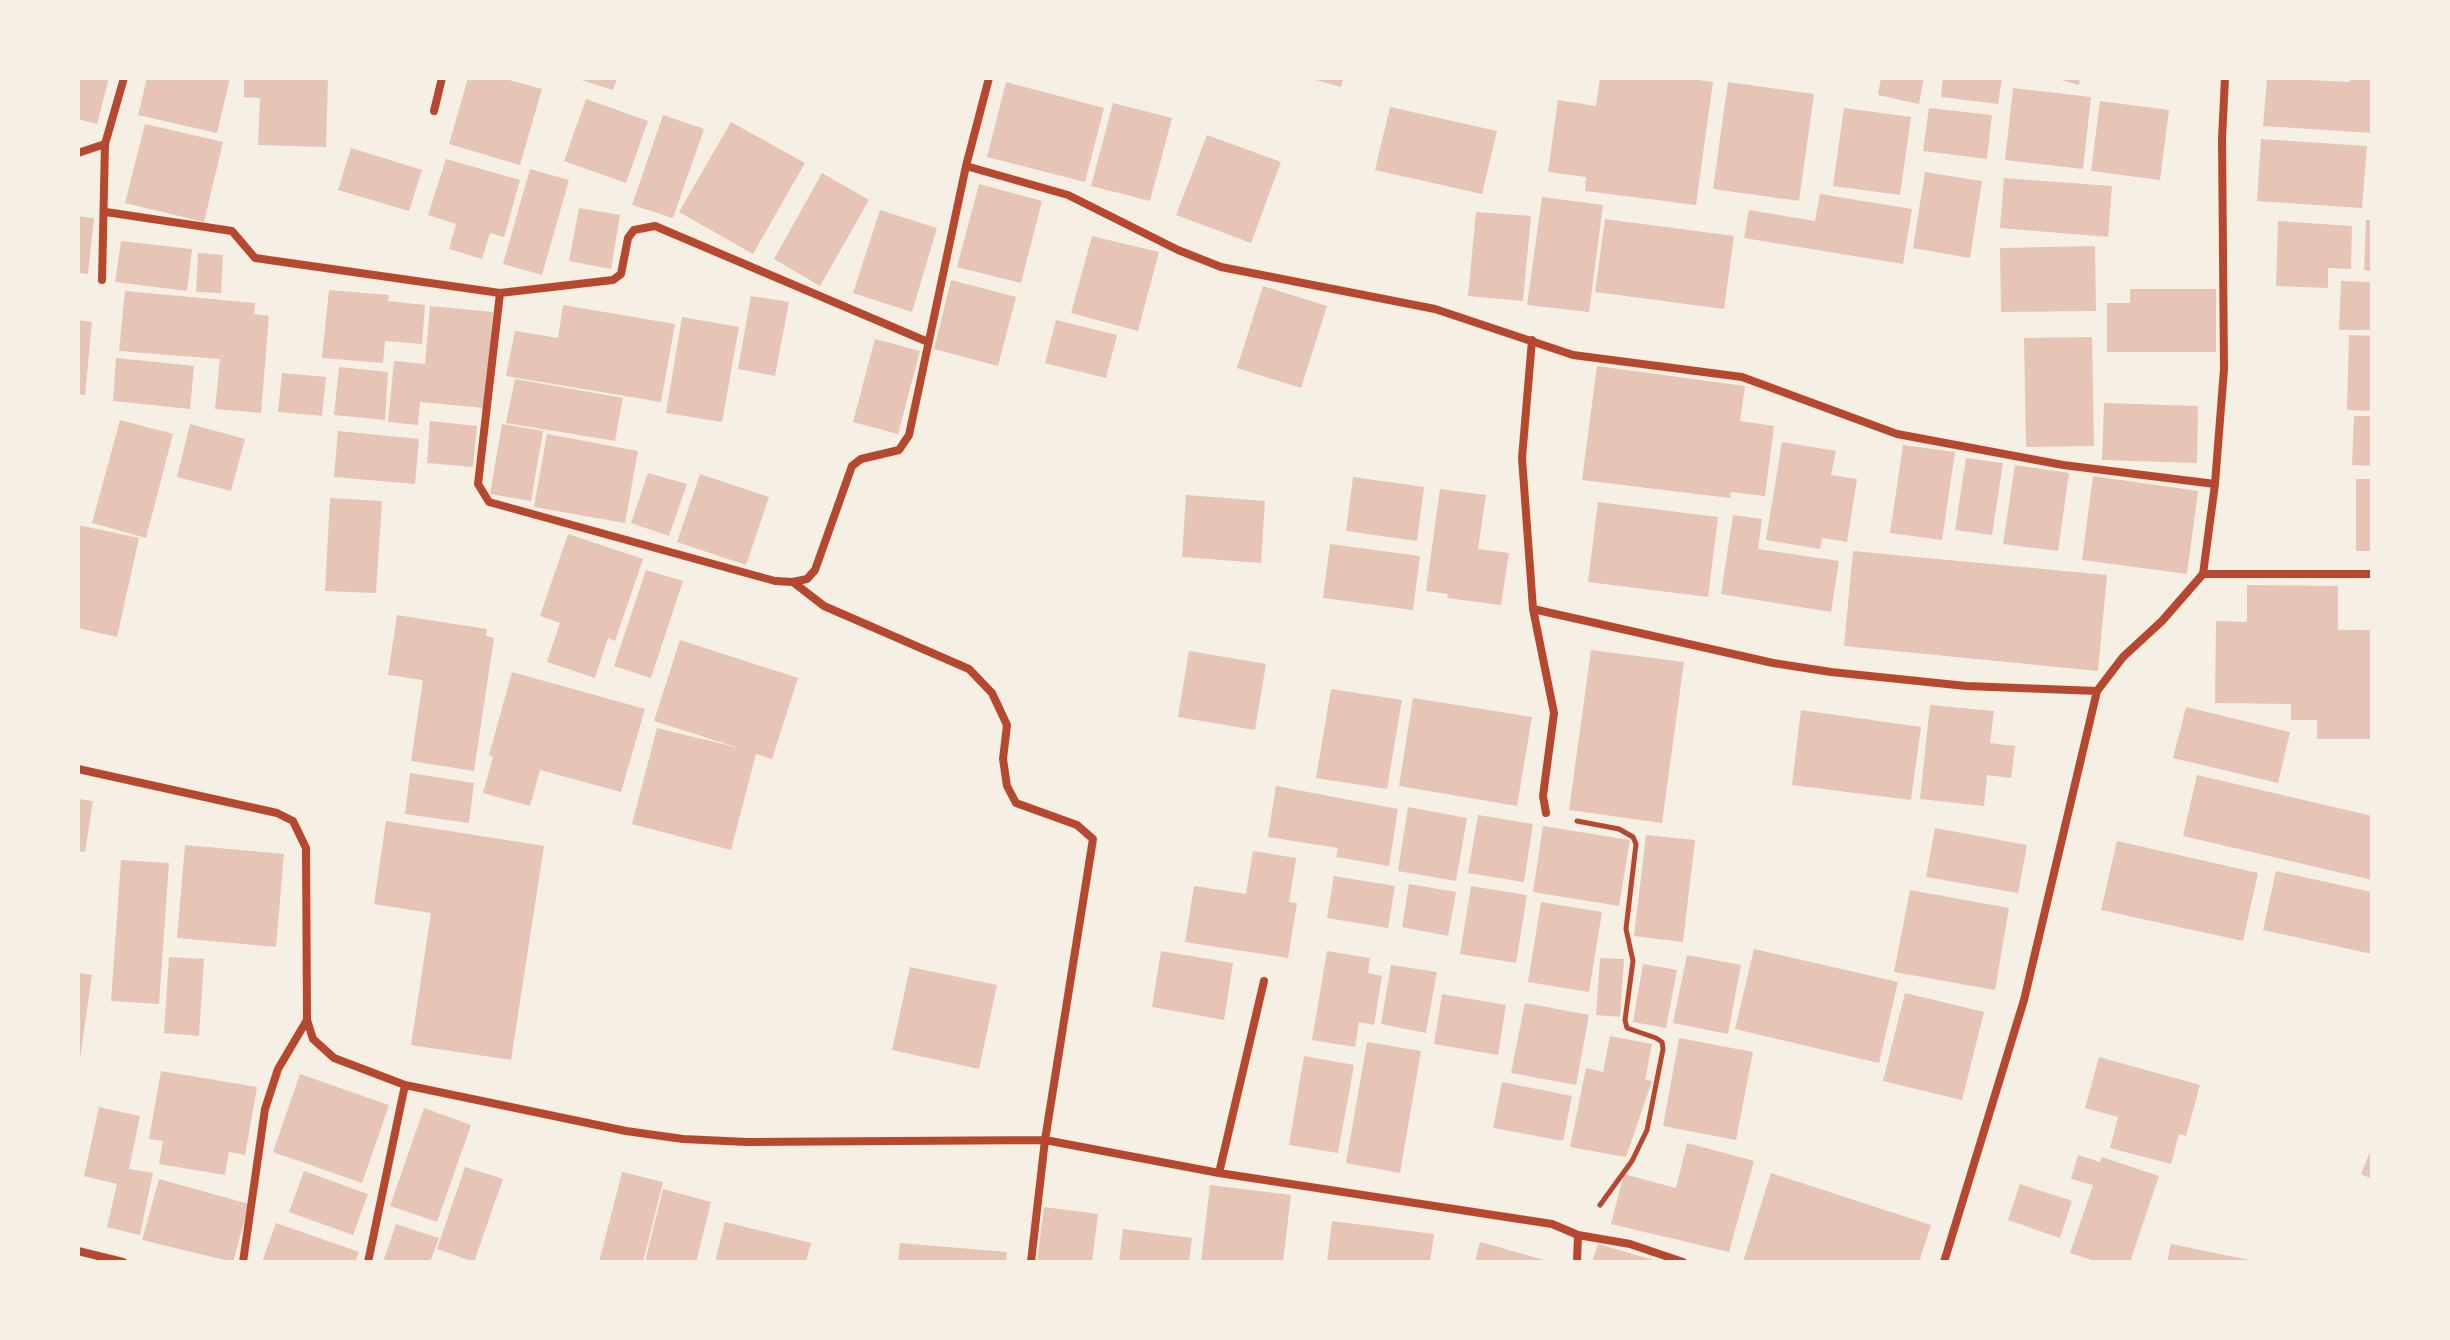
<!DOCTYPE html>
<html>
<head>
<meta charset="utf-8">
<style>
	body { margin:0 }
	#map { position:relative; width:2450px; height:1340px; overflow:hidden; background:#f6efe4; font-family:Arial,sans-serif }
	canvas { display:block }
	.frame { position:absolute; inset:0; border:80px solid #f6efe4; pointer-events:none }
</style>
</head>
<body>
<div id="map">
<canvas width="2450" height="1340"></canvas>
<div class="frame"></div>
</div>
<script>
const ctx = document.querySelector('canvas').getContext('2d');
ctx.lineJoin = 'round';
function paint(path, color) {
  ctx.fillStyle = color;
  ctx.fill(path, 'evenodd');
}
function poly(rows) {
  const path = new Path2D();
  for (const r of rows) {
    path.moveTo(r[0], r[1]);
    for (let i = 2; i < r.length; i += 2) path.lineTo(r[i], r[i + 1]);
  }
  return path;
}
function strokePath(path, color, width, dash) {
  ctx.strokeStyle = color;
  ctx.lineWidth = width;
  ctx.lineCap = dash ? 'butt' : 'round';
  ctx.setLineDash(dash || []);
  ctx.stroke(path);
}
paint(poly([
	[78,78,109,78,97,124,78,119],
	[147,78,230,78,217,133,138,115],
	[244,78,328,78,326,147,258,145,260,98,244,97],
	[468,78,502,78,542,89,520,165,449,144],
	[575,78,617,78,613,90],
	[1308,78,1343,78,1341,87],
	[1600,78,1683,78,1713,82,1696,205,1585,191,1586,177,1548,172,1558,100,1596,106],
	[1881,78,1924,78,1919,104,1878,95],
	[1943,78,2002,78,1998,104,1941,97],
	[2054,78,2080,78,2079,85],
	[2267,78,2350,82,2350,78,2372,78,2372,133,2263,126],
	[1006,82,1104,108,1085,182,987,157],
	[1728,82,1814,94,1799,201,1713,189],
	[2013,88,2091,97,2083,169,2005,160],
	[586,99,648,121,626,183,564,161],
	[2100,101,2169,110,2160,180,2091,171],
	[1113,103,1172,118,1150,201,1091,186],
	[1390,107,1497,131,1482,194,1375,170],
	[1844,108,1911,117,1900,195,1833,186],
	[1929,108,1992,115,1987,159,1923,151],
	[663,115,704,129,673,218,632,205],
	[731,122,805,163,753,254,679,212],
	[145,124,223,142,204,222,125,203],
	[1207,135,1281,162,1251,243,1176,215],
	[2261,139,2367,146,2362,208,2257,201],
	[351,148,422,170,409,211,338,190],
	[446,159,520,180,504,237,490,233,482,259,449,249,456,224,428,215],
	[530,169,569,180,542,275,503,264],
	[1925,172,1982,181,1970,258,1913,248],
	[822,173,869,200,820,286,774,259],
	[2004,178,2112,186,2108,237,2000,228],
	[979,184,1042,201,1021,283,957,267],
	[1820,194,1912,209,1903,264,1744,238,1749,210,1815,221],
	[1542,197,1603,205,1589,312,1527,305],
	[579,208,620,215,611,269,569,261],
	[880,210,937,228,912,312,853,293],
	[1476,212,1531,216,1523,301,1468,296],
	[78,216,94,218,88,274,78,273],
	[1605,219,1734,236,1724,309,1595,292],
	[2366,220,2372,220,2372,271,2364,270],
	[2278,221,2352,226,2351,269,2328,268,2328,288,2276,286],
	[1092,236,1159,252,1138,331,1071,313],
	[121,241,192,249,187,291,115,282],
	[2095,246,2096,311,2001,312,2000,248],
	[198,253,223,255,221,293,196,292],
	[951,280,1016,297,998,366,934,349],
	[2341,281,2372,282,2372,330,2339,330],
	[1263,286,1327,306,1301,388,1237,368],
	[2130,289,2216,289,2216,352,2107,352,2107,303,2130,303],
	[329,290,389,295,388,301,425,305,422,344,385,341,383,363,322,358],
	[125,291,255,303,254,314,269,316,261,413,215,409,220,359,119,351],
	[751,296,789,302,775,376,738,369],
	[563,305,675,324,661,402,506,376,515,331,558,338],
	[430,306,493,312,484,408,420,402,418,425,388,422,394,361,425,364],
	[682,317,739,327,722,422,666,413],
	[78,320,92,322,85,395,78,394],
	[1056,320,1117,335,1106,378,1045,363],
	[2349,335,2372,336,2372,411,2347,410],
	[2092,337,2094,446,2026,447,2024,338],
	[875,339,920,351,898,434,853,422],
	[116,358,194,366,190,409,113,401],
	[1597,366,1745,386,1740,421,1774,426,1765,496,1731,492,1730,498,1582,480],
	[339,367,388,372,385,420,334,415],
	[282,373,326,377,322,416,278,412],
	[515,379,623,398,615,441,506,423],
	[2104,403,2198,406,2197,463,2102,460],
	[2354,416,2372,416,2372,466,2352,465],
	[120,420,173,434,146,538,92,523],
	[430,421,477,426,473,467,427,463],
	[190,424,245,439,231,491,177,477],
	[502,424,543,431,531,501,490,494],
	[338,431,419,439,415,484,334,477],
	[547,434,638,451,625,523,534,507],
	[1782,442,1836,451,1831,475,1857,479,1847,542,1822,538,1820,549,1766,540],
	[1903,445,1955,452,1942,540,1890,533],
	[1966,458,2003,463,1992,535,1955,530],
	[2015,465,2069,473,2058,551,2003,544],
	[648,473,687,484,669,536,631,523],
	[700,474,769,497,746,565,677,542],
	[2093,476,2198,491,2187,574,2082,560],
	[1353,477,1424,487,1417,541,1346,531],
	[2356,479,2372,479,2372,551,2356,551],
	[1440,489,1486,495,1478,549,1509,553,1501,605,1447,598,1448,594,1426,591],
	[1186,495,1265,501,1261,563,1182,557],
	[330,498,382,501,376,593,325,591],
	[1598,502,1718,517,1708,597,1588,582],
	[1733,515,1762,519,1758,549,1839,561,1831,612,1721,594],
	[78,525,139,538,117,637,78,628],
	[568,534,643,559,615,641,608,638,595,678,547,662,560,623,540,616],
	[1330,544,1420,556,1413,610,1323,598],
	[1853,551,2107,575,2098,671,1844,646],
	[646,570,683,581,651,678,614,666],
	[2247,585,2338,586,2338,630,2372,630,2372,739,2317,739,2317,720,2291,720,2291,704,2215,703,2216,621,2247,622],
	[397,615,487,629,486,636,494,638,474,771,411,761,423,680,388,675],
	[680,640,798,678,772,759,756,754,731,850,632,824,657,728,739,748,654,721],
	[1591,650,1684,662,1662,823,1569,810],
	[1189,651,1266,664,1255,730,1178,717],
	[512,672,645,709,621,792,540,770,530,806,483,793,493,757,489,755],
	[1331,689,1402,700,1387,789,1316,778],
	[1413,698,1532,717,1517,806,1399,786],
	[1930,705,1994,711,1990,743,2015,746,2011,778,1987,775,1984,806,1920,799],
	[2186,707,2290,732,2278,783,2173,758],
	[1801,710,1921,727,1911,800,1792,785],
	[410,773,474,783,469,823,405,814],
	[2197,775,2372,816,2372,880,2183,836],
	[1276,786,1398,809,1389,866,1336,857,1338,848,1268,837],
	[78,799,93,801,85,852,78,851],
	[1408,807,1467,818,1456,881,1398,871],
	[1478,815,1533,824,1524,882,1468,873],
	[386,821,544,846,511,1060,411,1045,431,913,374,904],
	[1543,826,1630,840,1619,906,1533,892],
	[1935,828,2027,845,2018,893,1926,877],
	[1646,835,1695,840,1683,942,1634,936],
	[2117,841,2258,873,2243,941,2101,910],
	[185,845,284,854,276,947,177,938],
	[1253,851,1296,858,1289,902,1297,903,1288,958,1185,942,1194,886,1246,894],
	[121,860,169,863,159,1004,111,1001],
	[2276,871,2372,892,2372,954,2263,930],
	[1334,876,1395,886,1388,928,1327,918],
	[1409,884,1456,892,1448,936,1402,927],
	[1471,886,1527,895,1516,963,1460,954],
	[1910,890,2009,908,1995,990,1894,972],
	[1541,902,1602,912,1589,992,1528,982],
	[1754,949,1898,982,1879,1063,1735,1029],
	[1161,951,1233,963,1224,1020,1152,1007],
	[1327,951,1370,958,1368,973,1382,976,1374,1025,1359,1022,1355,1047,1312,1040],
	[1687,955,1741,965,1728,1034,1673,1023],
	[169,957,204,959,199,1036,164,1033],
	[1600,958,1624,959,1620,1017,1596,1015],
	[1643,964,1677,970,1666,1028,1633,1022],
	[1391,965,1437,972,1426,1033,1381,1024],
	[910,967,997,985,979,1069,892,1050],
	[78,973,92,975,80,1059,78,1059],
	[1905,993,1984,1012,1962,1100,1883,1081],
	[1442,994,1506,1005,1498,1055,1434,1044],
	[1525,1003,1589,1015,1576,1085,1511,1073],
	[1610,1036,1652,1044,1645,1080,1652,1081,1626,1157,1570,1147,1586,1068,1603,1072],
	[1679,1038,1753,1052,1736,1140,1663,1126],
	[1367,1042,1421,1051,1400,1173,1346,1163],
	[1304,1056,1354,1065,1338,1153,1289,1145],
	[2099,1057,2200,1085,2186,1136,2179,1134,2171,1164,2110,1148,2118,1117,2085,1108],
	[161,1071,257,1087,245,1155,229,1152,225,1175,159,1164,163,1141,149,1139],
	[300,1074,389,1105,362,1183,273,1152],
	[1502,1082,1572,1096,1563,1141,1493,1128],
	[99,1107,140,1116,129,1169,153,1173,140,1235,107,1227,117,1184,84,1176],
	[424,1108,471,1125,437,1222,390,1206],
	[1687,1143,1754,1161,1729,1252,1611,1224,1624,1174,1676,1188],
	[2372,1147,2372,1179,2361,1174],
	[2078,1155,2100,1162,2102,1157,2159,1176,2130,1262,2098,1262,2070,1253,2093,1185,2071,1179],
	[465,1167,503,1179,474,1262,437,1249],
	[304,1171,368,1194,353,1235,289,1212],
	[622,1172,663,1182,643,1262,599,1262],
	[1771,1173,1931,1225,1919,1262,1743,1262],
	[159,1179,249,1204,233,1262,142,1240],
	[2020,1184,2072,1201,2060,1238,2008,1220],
	[1210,1185,1291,1195,1283,1262,1201,1262],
	[663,1189,711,1202,696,1262,645,1262],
	[1044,1207,1098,1214,1092,1262,1037,1262],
	[1332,1221,1434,1234,1430,1262,1327,1262],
	[725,1222,811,1243,806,1262,715,1262],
	[276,1223,359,1252,355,1262,262,1262],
	[396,1224,439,1238,430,1262,383,1262],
	[1123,1229,1192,1238,1189,1262,1119,1262],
	[1480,1242,1548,1261,1548,1262,1475,1262],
	[900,1243,1007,1252,1006,1262,898,1262],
	[1598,1244,1657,1261,1657,1262,1592,1262],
	[2171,1244,2254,1261,2254,1262,2167,1262]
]), '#e6c5b7');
strokePath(poly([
	[1577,821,1619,829,1633,837,1636,844,1626,929,1633,961,1625,1020,1627,1028,1656,1038,1662,1042,1663,1049,1647,1130,1632,1161,1600,1205]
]), '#b5482f', 5);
strokePath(poly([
	[434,111,442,78],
	[78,153,105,144],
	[966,166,1068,195,1178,250,1221,267,1435,309,1573,355,1742,377,1897,434,2063,465,2215,484],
	[106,212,232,231,255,258,500,293,613,280,621,274,628,238,634,230,655,226,928,342],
	[102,280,105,144,124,78],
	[500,293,478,484,489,502,775,581,793,582,807,579,815,570,852,466,861,459,899,450,909,435,966,166,989,78],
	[1532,340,1522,458,1533,609,1554,713,1543,796,1546,813],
	[2203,574,2372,574],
	[793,582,824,606,969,669,992,693,1007,725,1003,759,1007,786,1016,803,1077,825,1093,839,1045,1140,1031,1262],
	[1533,609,1773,663,1831,672,1966,686,2097,691],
	[78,769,277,813,293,821,306,848,307,1020,313,1039,334,1058,405,1085,626,1131,683,1139,747,1142,1045,1140,1219,1173,1552,1224,1578,1235,1577,1262],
	[1219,1173,1264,981],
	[1578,1235,1630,1244,1683,1262],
	[78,1251,123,1262],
	[243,1262,265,1109,278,1069,307,1020],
	[368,1262,405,1085],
	[1944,1262,2024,1000,2097,691,2123,657,2162,621,2203,574,2215,484,2224,369,2222,139,2225,78]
]), '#b5482f', 8);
</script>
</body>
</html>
